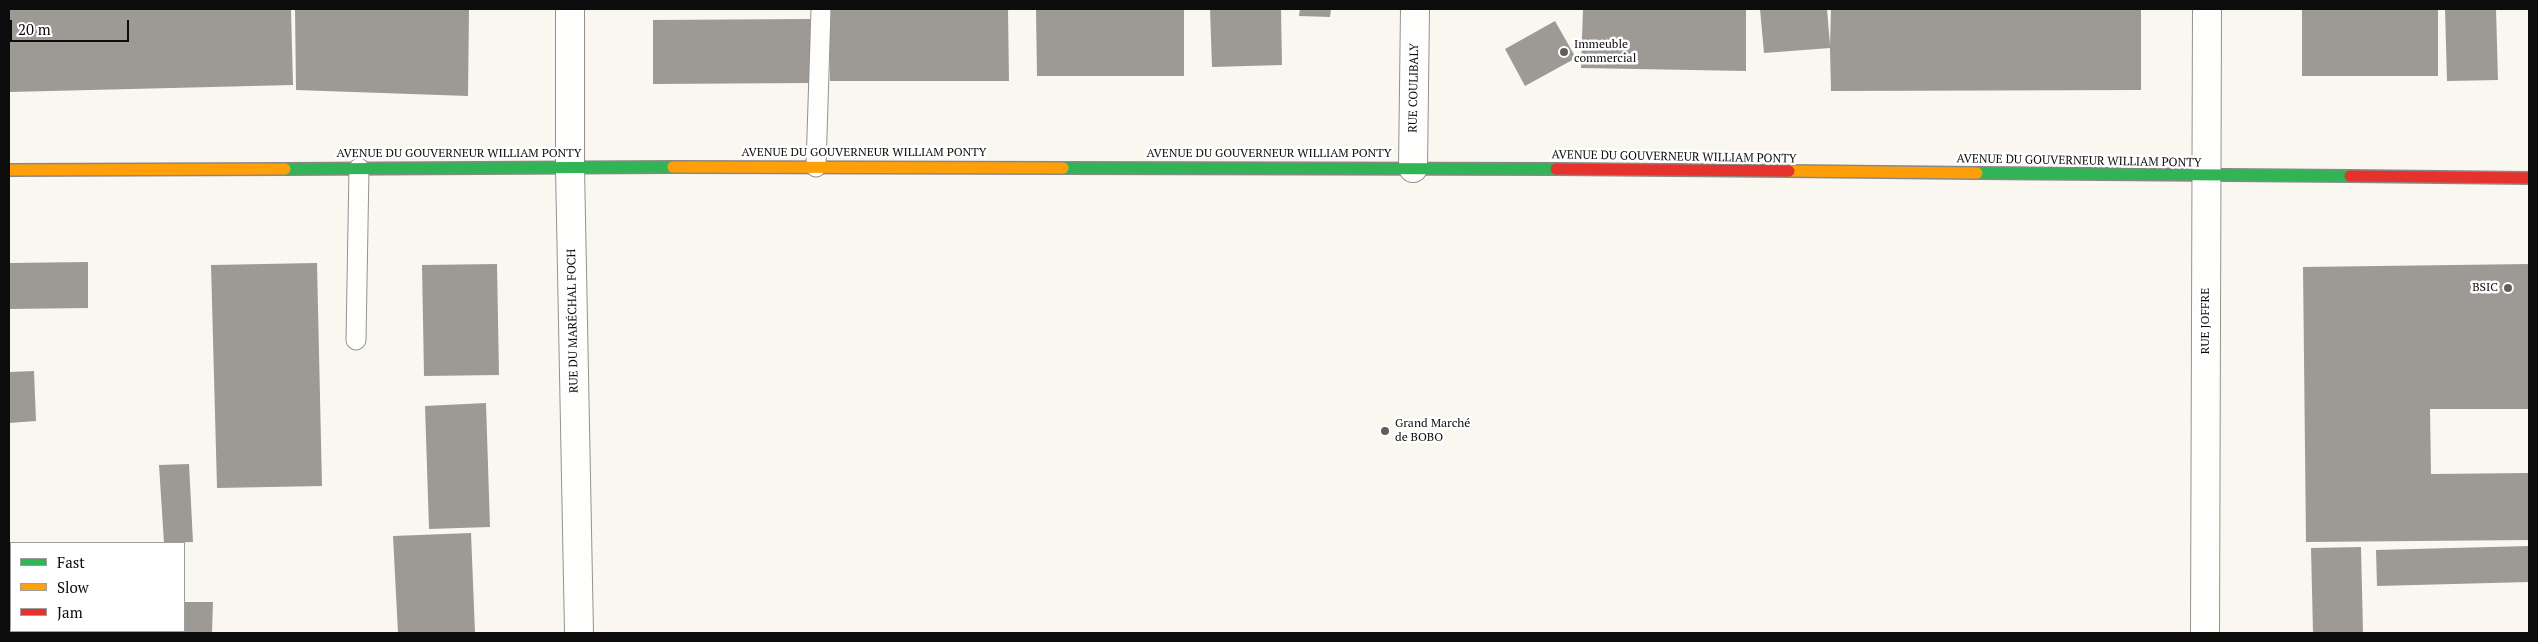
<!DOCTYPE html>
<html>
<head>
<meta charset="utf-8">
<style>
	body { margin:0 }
	#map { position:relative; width:2538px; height:642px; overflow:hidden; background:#faf7f0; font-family:"PT Serif",serif }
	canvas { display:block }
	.frame { position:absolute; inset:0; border:10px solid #0c0c0c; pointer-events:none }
	.legend { position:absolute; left:10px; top:542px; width:175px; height:90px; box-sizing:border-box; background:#fff; border:1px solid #9e9e9e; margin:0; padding:6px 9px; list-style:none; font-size:15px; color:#0c0c0c }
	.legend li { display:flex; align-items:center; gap:10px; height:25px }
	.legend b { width:25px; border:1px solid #9e9e9e }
	.scale { position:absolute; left:10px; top:20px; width:119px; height:22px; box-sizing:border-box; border:2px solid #0c0c0c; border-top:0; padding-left:6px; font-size:15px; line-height:18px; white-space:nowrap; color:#0c0c0c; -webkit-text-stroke:4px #fff; paint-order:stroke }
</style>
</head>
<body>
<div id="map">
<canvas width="2538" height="642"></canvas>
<div class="frame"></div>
<ul class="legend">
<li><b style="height:6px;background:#30b455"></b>Fast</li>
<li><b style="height:6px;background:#ff9f0a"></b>Slow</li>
<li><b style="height:6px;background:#e5322d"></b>Jam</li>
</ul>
<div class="scale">20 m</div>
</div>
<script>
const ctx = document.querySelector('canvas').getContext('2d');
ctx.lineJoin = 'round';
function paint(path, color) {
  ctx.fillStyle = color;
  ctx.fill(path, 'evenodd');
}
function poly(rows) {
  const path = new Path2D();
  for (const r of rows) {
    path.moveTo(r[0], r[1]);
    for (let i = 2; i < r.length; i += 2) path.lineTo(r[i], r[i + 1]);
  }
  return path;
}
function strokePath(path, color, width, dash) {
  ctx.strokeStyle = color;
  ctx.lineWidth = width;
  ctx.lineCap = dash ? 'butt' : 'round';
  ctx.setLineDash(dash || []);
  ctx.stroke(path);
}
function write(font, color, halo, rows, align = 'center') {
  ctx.font = font + ' "PT Serif",serif';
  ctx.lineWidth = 5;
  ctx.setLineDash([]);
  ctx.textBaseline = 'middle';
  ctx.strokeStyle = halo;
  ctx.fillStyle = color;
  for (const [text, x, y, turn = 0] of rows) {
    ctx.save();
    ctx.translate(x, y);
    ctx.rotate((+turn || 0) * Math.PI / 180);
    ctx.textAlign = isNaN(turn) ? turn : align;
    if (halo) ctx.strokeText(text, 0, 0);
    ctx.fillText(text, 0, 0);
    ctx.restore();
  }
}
paint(poly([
	[9,9,291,9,293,85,9,92],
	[295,9,469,9,468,96,296,90],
	[829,9,1008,9,1009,81,830,81],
	[1036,9,1184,9,1184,76,1037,76],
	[1210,9,1281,9,1282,65,1212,67],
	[1300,9,1331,9,1330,17,1299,16],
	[1583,9,1746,9,1746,71,1581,68],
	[1760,9,1827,9,1830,45,1831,9,2141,9,2141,90,1831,91,1830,48,1764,53],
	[2302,9,2438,9,2438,76,2302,76],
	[2445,9,2496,9,2498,80,2447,81],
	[810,19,811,83,653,84,653,20],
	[1555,21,1576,58,1525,86,1505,49],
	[88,262,88,308,9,309,9,263],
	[317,263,322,486,217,488,211,265],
	[497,264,499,375,424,376,422,265],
	[2529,264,2529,409,2430,409,2431,474,2529,473,2529,540,2306,542,2303,267],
	[34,371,36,421,9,423,9,372],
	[486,403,490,527,429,529,425,406],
	[189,464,193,542,164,543,159,465],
	[471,533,475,633,398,633,393,536],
	[2529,546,2529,582,2377,586,2376,550],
	[2361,547,2363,633,2313,633,2311,548],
	[9,599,11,599,11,631,164,631,164,633,9,633],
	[184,602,213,602,212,633,169,633,169,631,184,631]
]), '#9d9a96');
const lane = poly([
	[816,167,821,9],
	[356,340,359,168]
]);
const street = poly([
	[570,9,570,167,579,633],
	[1413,168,1415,9],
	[2205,633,2207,9]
]);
const fast = poly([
	[1063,168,1556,169],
	[285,169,673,167],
	[1977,173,2350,176]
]);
const slow = poly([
	[673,167,1063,168],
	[9,170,285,169],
	[1789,171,1977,173]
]);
const jam = poly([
	[1556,169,1789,171],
	[2350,176,2529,178]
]);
strokePath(lane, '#93928f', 21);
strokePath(street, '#93928f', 30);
strokePath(fast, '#8a8885', 14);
strokePath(slow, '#8a8885', 14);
strokePath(jam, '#8a8885', 14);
strokePath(lane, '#fefefd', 19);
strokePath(street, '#fefefd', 28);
strokePath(fast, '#30b455', 11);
strokePath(slow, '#ff9f0a', 11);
strokePath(jam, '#e5322d', 11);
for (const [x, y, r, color] of [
	[1564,52,5,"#5f5e5c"],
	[2508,288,5,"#5f5e5c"],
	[1385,431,5,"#5f5e5c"]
]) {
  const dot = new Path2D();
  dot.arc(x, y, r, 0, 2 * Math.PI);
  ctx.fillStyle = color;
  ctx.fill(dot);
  strokePath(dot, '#fff', 2);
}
write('12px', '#0c0c0c', '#fff', [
	["Immeuble",1574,45],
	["commercial",1574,59],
	["BSIC",2498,288,"right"],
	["Grand Marché",1395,424],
	["de BOBO",1395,438]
], 'left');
write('12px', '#0c0c0c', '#fff', [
	["RUE COULIBALY",1414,88,-89],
	["AVENUE DU GOUVERNEUR WILLIAM PONTY",864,153],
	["AVENUE DU GOUVERNEUR WILLIAM PONTY",459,154],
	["AVENUE DU GOUVERNEUR WILLIAM PONTY",1269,154],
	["AVENUE DU GOUVERNEUR WILLIAM PONTY",1674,157,1],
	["AVENUE DU GOUVERNEUR WILLIAM PONTY",2079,161,1],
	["RUE DU MARÉCHAL FOCH",573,321,-91],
	["RUE JOFFRE",2206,321,-90]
]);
</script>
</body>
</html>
